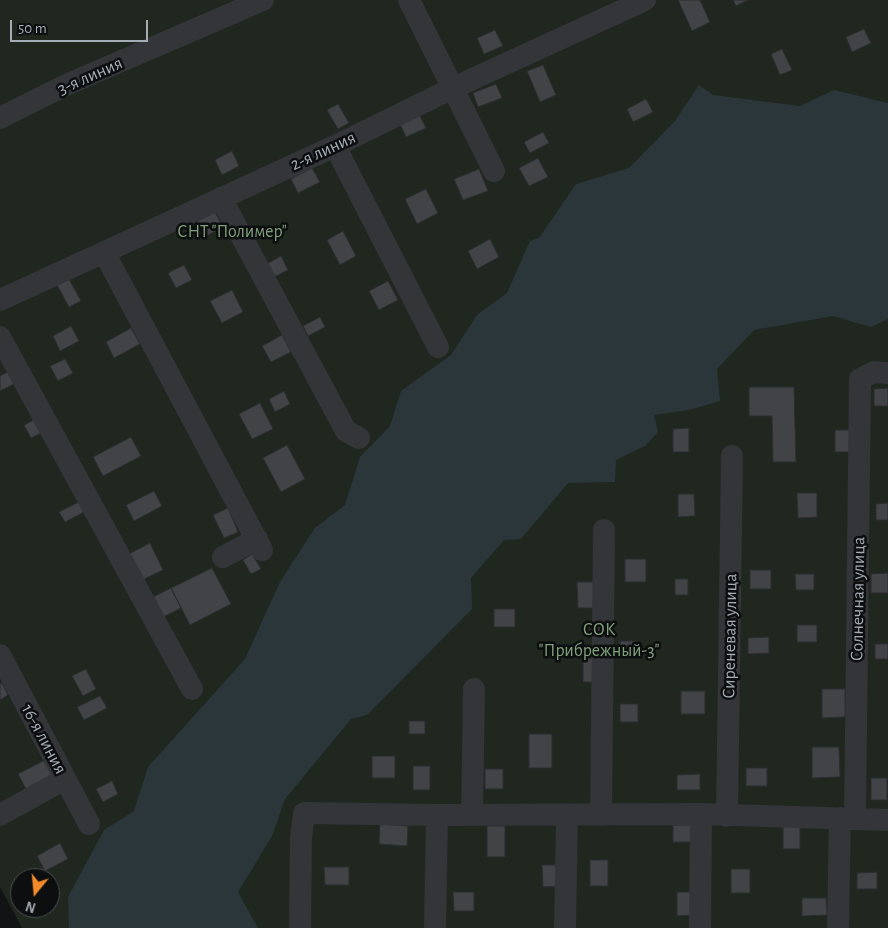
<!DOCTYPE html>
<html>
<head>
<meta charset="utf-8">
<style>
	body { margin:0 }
	#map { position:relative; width:888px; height:928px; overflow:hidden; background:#121314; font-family:"Alegreya Sans",sans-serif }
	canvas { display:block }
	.north { position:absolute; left:10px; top:868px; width:50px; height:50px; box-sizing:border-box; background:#0d0e0f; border:1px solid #494d51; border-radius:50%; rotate:197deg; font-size:14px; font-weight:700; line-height:20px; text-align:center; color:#a4acb5 }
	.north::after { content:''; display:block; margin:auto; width:18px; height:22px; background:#f48b2a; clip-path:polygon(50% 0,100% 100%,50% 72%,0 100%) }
	.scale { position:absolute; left:10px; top:20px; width:138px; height:22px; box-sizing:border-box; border:2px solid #a4acb5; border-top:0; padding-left:6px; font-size:15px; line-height:18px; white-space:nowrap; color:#a4acb5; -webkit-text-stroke:4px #0d0e0f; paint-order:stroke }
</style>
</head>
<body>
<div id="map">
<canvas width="888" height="928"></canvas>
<div class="north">N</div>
<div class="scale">50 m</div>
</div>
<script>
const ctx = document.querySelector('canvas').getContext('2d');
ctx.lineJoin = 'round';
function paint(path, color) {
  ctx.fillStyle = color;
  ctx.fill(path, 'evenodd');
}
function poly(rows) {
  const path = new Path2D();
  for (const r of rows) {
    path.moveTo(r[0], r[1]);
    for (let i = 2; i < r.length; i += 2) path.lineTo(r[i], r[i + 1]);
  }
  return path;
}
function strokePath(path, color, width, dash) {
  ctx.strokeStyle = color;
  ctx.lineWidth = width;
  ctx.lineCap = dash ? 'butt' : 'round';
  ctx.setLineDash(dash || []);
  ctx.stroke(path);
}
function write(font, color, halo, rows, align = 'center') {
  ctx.font = font + ' "Alegreya Sans",sans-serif';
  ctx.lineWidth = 5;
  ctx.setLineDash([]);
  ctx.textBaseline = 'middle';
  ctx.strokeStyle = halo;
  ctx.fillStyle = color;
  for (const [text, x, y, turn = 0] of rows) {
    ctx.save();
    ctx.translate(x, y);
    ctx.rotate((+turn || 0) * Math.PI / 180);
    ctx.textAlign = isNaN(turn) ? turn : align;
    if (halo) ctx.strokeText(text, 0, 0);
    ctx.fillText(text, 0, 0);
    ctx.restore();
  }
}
paint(poly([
	[0,0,888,0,888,928,22,928,0,887],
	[20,878,50,878,50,908,20,908]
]), '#1f271f');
paint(poly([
	[699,85,713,95,800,106,834,90,888,103,888,319,871,327,833,316,754,330,717,369,720,401,689,410,654,415,658,432,645,446,616,460,615,482,568,483,521,539,504,540,471,578,472,609,367,715,351,719,285,799,272,836,238,892,258,928,69,928,68,897,104,830,134,811,148,767,245,659,280,582,315,528,345,505,360,457,390,426,401,391,451,355,477,315,507,293,530,241,539,238,576,184,629,168,675,121]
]), '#2b363a');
const building = poly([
	[678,0,700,0,710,22,692,31,678,0],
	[733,0,748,0,736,6,733,0],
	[864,29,871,43,852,52,846,37,864,29],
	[495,30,503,46,484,54,477,38,495,30],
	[782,49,792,70,780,75,771,54,782,49],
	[543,65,556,95,540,102,527,71,543,65],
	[496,84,502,98,478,107,473,93,496,84],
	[646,99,653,112,633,122,627,109,646,99],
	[338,104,349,123,338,129,327,110,338,104],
	[419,114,426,128,406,137,400,124,419,114],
	[543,132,549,143,530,153,524,142,543,132],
	[232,151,239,166,222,175,215,160,232,151],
	[538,158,548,177,529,186,519,168,538,158],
	[312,168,320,182,298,193,291,179,312,168],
	[479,169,488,191,463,200,454,179,479,169],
	[426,189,438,213,417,224,405,199,426,189],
	[215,212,223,227,206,236,197,221,215,212],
	[343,231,356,256,340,265,327,240,343,231],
	[490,239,499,257,477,269,468,251,490,239],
	[281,256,288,270,272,278,265,265,281,256],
	[184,265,192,280,176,288,168,273,184,265],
	[69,279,81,301,69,307,57,285,69,279],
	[388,281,398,300,379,310,369,291,388,281],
	[232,290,243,312,222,323,210,301,232,290],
	[320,317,325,327,308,336,303,326,320,317],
	[71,326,79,341,60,351,53,336,71,326],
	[131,328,140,344,114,358,106,342,131,328],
	[282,335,291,352,271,362,262,346,282,335],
	[65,359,73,373,58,381,50,366,65,359],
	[10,371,16,383,0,391,0,376,10,371],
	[749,387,794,387,796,462,773,462,772,416,749,416,749,387],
	[888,388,888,406,874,406,874,389,888,388],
	[284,391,290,404,275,412,269,399,284,391],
	[260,403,273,429,252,439,239,414,260,403],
	[38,418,45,431,31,438,24,425,38,418],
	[689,428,689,452,673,452,673,429,689,428],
	[835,430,853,430,853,452,835,452,835,430],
	[131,437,141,456,103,476,93,457,131,437],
	[287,445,305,479,281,492,263,458,287,445],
	[154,491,162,506,134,521,126,505,154,491],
	[797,493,817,493,817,517,798,518,797,493],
	[678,494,694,494,695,516,678,517,678,494],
	[81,501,86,511,65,522,59,512,81,501],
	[888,503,888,520,876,520,876,504,888,503],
	[228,508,238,532,224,538,213,515,228,508],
	[150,543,163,570,142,580,129,554,150,543],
	[252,554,261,569,251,574,243,560,252,554],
	[625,559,646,559,646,582,625,582,625,559],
	[212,568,231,604,190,625,171,588,212,568],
	[750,570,771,570,771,589,750,589,750,570],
	[888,573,888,593,871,593,871,574,888,573],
	[795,574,814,574,814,590,796,590,795,574],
	[675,579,688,579,688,595,675,595,675,579],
	[577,582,595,582,595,608,578,608,577,582],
	[171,588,181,608,163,617,153,597,171,588],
	[494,609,515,609,515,627,494,627,494,609],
	[797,625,817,625,817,642,797,642,797,625],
	[769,637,769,653,748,654,748,638,769,637],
	[620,641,636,641,636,658,620,658,620,641],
	[875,644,888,644,888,659,875,659,875,644],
	[594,658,594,682,583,682,583,659,594,658],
	[86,669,96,689,83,696,72,676,86,669],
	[2,683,8,695,0,700,0,684,2,683],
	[822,689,845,689,845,717,822,718,822,689],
	[681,691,705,691,705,714,681,714,681,691],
	[100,696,107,708,84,720,77,707,100,696],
	[620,704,638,704,638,722,620,722,620,704],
	[409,721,425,721,425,734,409,734,409,721],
	[529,734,552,734,552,768,529,768,529,734],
	[812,747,839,747,840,777,812,778,812,747],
	[372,756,395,756,395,778,372,778,372,756],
	[47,759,55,774,26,789,18,774,47,759],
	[413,766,430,766,430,790,413,790,413,766],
	[746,768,767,768,767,786,746,786,746,768],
	[485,769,503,769,503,789,485,789,485,769],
	[700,774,700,790,677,790,677,775,700,774],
	[871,778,887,778,887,800,871,800,871,778],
	[112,781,118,794,103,802,96,789,112,781],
	[380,824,408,826,407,846,379,844,380,824],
	[673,825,691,825,691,842,673,842,673,825],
	[783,825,800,825,800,849,783,849,783,825],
	[487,826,505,826,505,857,487,857,487,826],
	[60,843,68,859,45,871,37,856,60,843],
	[590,860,608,860,608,886,590,886,590,860],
	[542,865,557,865,557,886,543,887,542,865],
	[324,867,349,867,349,885,325,885,324,867],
	[731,869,750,869,750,893,731,893,731,869],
	[877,872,877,889,857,889,857,873,877,872],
	[453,892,474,892,474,911,454,911,453,892],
	[677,892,693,892,693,915,677,916,677,892],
	[802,898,826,898,827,915,802,916,802,898]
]);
paint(building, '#414347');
strokePath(building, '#2c2d30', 1);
strokePath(poly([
	[409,0,494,171],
	[0,118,66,85,263,0],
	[335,146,438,347],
	[221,198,346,431,359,438],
	[104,252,262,550],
	[0,300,335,146,453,88,645,0],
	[0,337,192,689],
	[223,557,257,539],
	[0,655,89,824],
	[0,815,65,779],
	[472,815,474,689],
	[601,815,604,530],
	[727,816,732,456],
	[855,819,860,379,874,372,888,373],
	[300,928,301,837,304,813,437,815,701,814,888,820],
	[435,928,437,815],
	[565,928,567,815],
	[700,928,701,814],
	[838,928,840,818]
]), '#333539', 22);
write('18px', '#a4acb5', '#0d0e0f', [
	["3-я линия",90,76,-24],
	["2-я линия",323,151,-25],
	["Солнечная улица",858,599,-89],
	["Сиреневая улица",730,636,-89],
	["16-я линия",44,739,62]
]);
write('18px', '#7fa07a', '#0d0e0f', [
	["СНТ \"Полимер\"",232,232],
	["СОК",599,630],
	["\"Прибрежный-3\"",599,651]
]);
</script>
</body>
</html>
